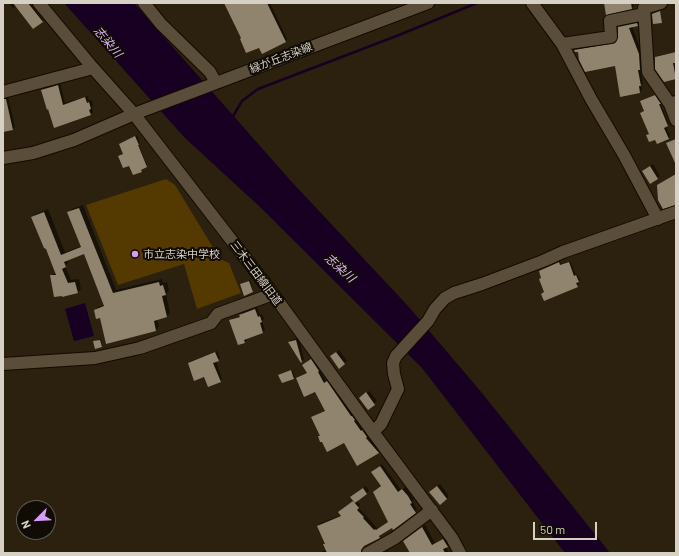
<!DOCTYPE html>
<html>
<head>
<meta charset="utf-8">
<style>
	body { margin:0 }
	#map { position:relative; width:679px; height:556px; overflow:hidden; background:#2b210e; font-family:Barlow,sans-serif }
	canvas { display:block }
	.frame { position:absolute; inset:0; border:4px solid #d7d0c5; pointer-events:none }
	.north { position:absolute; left:16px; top:500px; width:40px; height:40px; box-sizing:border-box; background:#100b05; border:1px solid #605a52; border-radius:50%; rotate:246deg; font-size:11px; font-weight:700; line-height:16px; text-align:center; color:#d7d0c5 }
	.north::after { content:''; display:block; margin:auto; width:14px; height:18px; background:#d79bf9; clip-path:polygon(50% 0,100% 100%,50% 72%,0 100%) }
	.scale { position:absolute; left:533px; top:522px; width:64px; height:18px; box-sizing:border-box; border:2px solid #d7d0c5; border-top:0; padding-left:5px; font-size:12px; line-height:14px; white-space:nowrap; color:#d7d0c5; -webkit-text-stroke:3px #100b05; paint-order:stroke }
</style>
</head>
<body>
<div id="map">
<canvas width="679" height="556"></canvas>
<div class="frame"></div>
<div class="north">N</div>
<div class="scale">50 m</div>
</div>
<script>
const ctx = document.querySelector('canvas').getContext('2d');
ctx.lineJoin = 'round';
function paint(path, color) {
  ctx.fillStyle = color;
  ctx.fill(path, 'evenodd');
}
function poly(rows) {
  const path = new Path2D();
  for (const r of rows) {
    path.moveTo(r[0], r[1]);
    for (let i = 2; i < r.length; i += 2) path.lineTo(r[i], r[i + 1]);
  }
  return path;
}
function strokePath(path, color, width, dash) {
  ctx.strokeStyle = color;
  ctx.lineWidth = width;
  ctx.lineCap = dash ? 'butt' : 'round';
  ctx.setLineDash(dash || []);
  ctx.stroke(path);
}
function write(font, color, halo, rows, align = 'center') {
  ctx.font = font + ' Barlow,"Noto Sans JP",sans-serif';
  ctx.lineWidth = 4;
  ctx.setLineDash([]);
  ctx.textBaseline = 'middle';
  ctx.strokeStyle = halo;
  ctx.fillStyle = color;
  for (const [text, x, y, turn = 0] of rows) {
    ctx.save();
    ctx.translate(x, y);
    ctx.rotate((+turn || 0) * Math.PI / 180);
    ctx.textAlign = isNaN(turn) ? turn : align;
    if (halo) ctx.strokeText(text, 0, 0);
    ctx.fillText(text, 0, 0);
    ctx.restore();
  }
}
paint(poly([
	[166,179,175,185,220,259,229,263,241,293,197,309,184,264,118,285,86,205]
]), '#543900');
paint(poly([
	[64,3,134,3,290,180,408,306,482,393,610,553,565,553,422,368,260,207,185,138],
	[85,303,94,336,74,341,65,309]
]), '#170022');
paint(poly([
	[9,3,30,3,43,20,33,28,17,6,13,8],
	[226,3,270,3,287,39,285,42,259,46],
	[605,3,633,3,634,6,632,8],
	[640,21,637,25,632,26,641,51,642,67,640,69,643,83,641,84,642,90,640,92,616,65,575,50,578,48,617,41,619,37,619,27,621,25],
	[672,53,676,72,675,78,656,57,657,56],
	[60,83,65,103,88,96,89,101,92,100,93,106,92,107,93,112,91,114,55,126,42,90,44,88],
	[657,94,662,101,660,103,669,124,666,126,670,136,669,138,655,139,647,136,650,133,641,113,645,110,642,101],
	[3,97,8,97,15,127,13,129,3,131],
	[137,135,140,143,138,144,147,165,142,168,141,171,124,154,120,144],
	[653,164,660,176,657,178,644,171],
	[83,205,116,290,162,279,163,283,167,282,169,290,166,294,170,313,167,316,157,319,159,326,156,330,100,317,95,310,98,307,104,305,84,253,68,260,69,262,65,266,71,280,79,279,81,289,78,292,51,276,56,272,32,217,36,214,48,209,65,252,81,246,68,213,72,209],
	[560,261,561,264,570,261,576,275,577,274,580,280,578,282,579,284,577,286,542,294,545,292,540,271],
	[250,280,253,290,252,291,241,284],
	[257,307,260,315,262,314,264,319,262,321,265,330,263,332,247,338,247,340,245,342,230,320,233,318,240,316,243,312],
	[299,338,304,359,301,362,289,343,291,340],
	[101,339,102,345,101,346,94,341],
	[339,350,347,361,344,363,331,356],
	[217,351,220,358,216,361,222,379,220,381,205,376,189,363,191,361],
	[314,358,321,368,319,369,326,381,329,380,353,415,354,414,356,417,355,418,363,430,365,429,369,434,367,436,380,450,358,465,344,442,319,437,320,435,312,417,326,410,316,391,297,378,308,372,306,363],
	[292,370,295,377,282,382,279,375],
	[369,391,377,401,368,408,363,395],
	[382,464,401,490,405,487,410,494,414,500,412,501,417,510,394,528,392,526,381,534,380,537,364,546,355,553,319,553,326,550,324,545,326,543,318,526,320,523,342,515,342,510,354,500,354,495,366,486,369,491,357,501,360,505,358,507,377,528,378,529,389,521,382,486,374,470],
	[440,484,449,496,446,499,433,489],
	[425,525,435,543,447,537,450,543,446,547,449,553,407,553,410,552,407,539],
	[388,550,389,553,383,553]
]), '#0007');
strokePath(poly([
	[232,118,242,101,258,89,399,35,477,3]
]), '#170022', 2.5);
paint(poly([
	[13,3,28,3,43,22,33,29],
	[224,3,267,3,286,42,262,54,259,48,246,53,240,39,241,38],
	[604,3,631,3,632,9,606,15],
	[660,11,662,23,653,24,652,14],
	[637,23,638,26,629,28,639,54,640,70,638,70,641,86,639,86,640,93,620,97,615,66,585,72,579,60,578,52,575,52,574,50,615,43,618,37,618,27],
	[676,52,676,63,673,63,676,79,664,82,655,69,655,57],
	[58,85,63,105,85,97,87,103,89,102,91,109,89,110,91,115,54,128,48,109,47,110,41,90],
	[655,95,661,104,659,104,668,126,664,128,669,139,657,144,655,140,649,142,646,135,649,134,640,113,644,111,640,101],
	[3,99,6,99,13,130,3,132],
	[135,136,139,145,138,145,147,167,141,170,142,172,133,175,129,166,123,168,118,156,123,154,119,144],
	[676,139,676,165,666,143],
	[650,166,658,179,650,184,642,171],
	[676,174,676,205,663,209,658,200,657,185],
	[79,208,113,293,159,282,160,286,163,285,166,295,162,296,167,317,154,321,156,331,106,344,100,318,96,319,94,310,104,306,84,254,64,262,66,267,62,269,68,283,75,282,78,293,62,297,62,296,54,297,50,275,56,275,46,249,44,248,31,217,44,212,61,255,81,247,67,212],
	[559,262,560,265,569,262,574,276,576,275,579,282,576,283,578,287,544,301,541,294,544,292,539,279,541,278,539,271],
	[249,281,253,292,244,296,240,284],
	[255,309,258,317,260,316,262,322,260,323,263,333,244,340,245,343,238,345,229,320,240,317,239,315],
	[100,340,102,347,95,349,93,341],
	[296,340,302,362,301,363,288,342],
	[215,352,219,361,213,363,221,382,208,387,204,377,194,381,188,363],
	[336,352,345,364,339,369,330,356],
	[311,359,319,371,318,372,324,383,327,381,351,416,352,416,355,420,354,421,361,431,362,430,367,437,366,438,379,453,357,466,344,443,327,452,322,442,320,442,318,436,320,436,311,417,325,411,315,392,304,397,296,378,307,373,302,365],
	[291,370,294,379,282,383,278,375],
	[366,392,375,405,368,410,359,398],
	[380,466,398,492,402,489,408,496,412,503,410,504,416,513,393,530,392,528,379,536,380,538,364,546,361,550,361,553,327,553,323,544,325,544,317,526,341,516,338,512,353,501,359,508,357,510,364,517,363,518,374,530,375,529,376,530,388,522,373,492,381,486,371,472],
	[437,486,447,499,440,505,429,492],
	[363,488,367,494,355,503,350,497],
	[422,527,432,545,443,539,448,547,443,549,445,553,410,553,403,541]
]), '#91846f');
const minor = poly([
	[39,3,93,68,134,114,273,294,373,432,452,538,460,553],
	[144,3,161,24,210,72,216,83],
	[532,3,562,44,591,99,624,155,658,219],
	[661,3,644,8,648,72,670,104],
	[562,44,611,37,610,21,644,14],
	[3,92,93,68],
	[676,102,670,104,676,120],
	[3,158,33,153,74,140,134,114,428,3],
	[3,364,95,358,140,348,211,323,218,314,273,294],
	[373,432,381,424,398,389,394,374,393,363,396,356,428,321,435,309,445,298,454,293,482,284,543,261,563,252,676,212],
	[368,553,395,538,432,510]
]);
strokePath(minor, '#140a00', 14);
strokePath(minor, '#5a4e3a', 12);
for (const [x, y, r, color] of [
	[135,254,4,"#d79bf9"]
]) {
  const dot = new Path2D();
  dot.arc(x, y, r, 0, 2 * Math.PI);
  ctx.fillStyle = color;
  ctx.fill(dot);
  strokePath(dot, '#100b05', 1.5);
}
write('11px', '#d7d0c5', '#100b05', [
	["緑が丘志染線",281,58,-21],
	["三木三田線旧道",256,273,53]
]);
write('11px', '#d7d0c5', '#100b05', [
	["市立志染中学校",143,254]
], 'left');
write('italic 12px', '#e2b8fb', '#100b05', [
	["志染川",108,42,50],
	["志染川",340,268,42]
]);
</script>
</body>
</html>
